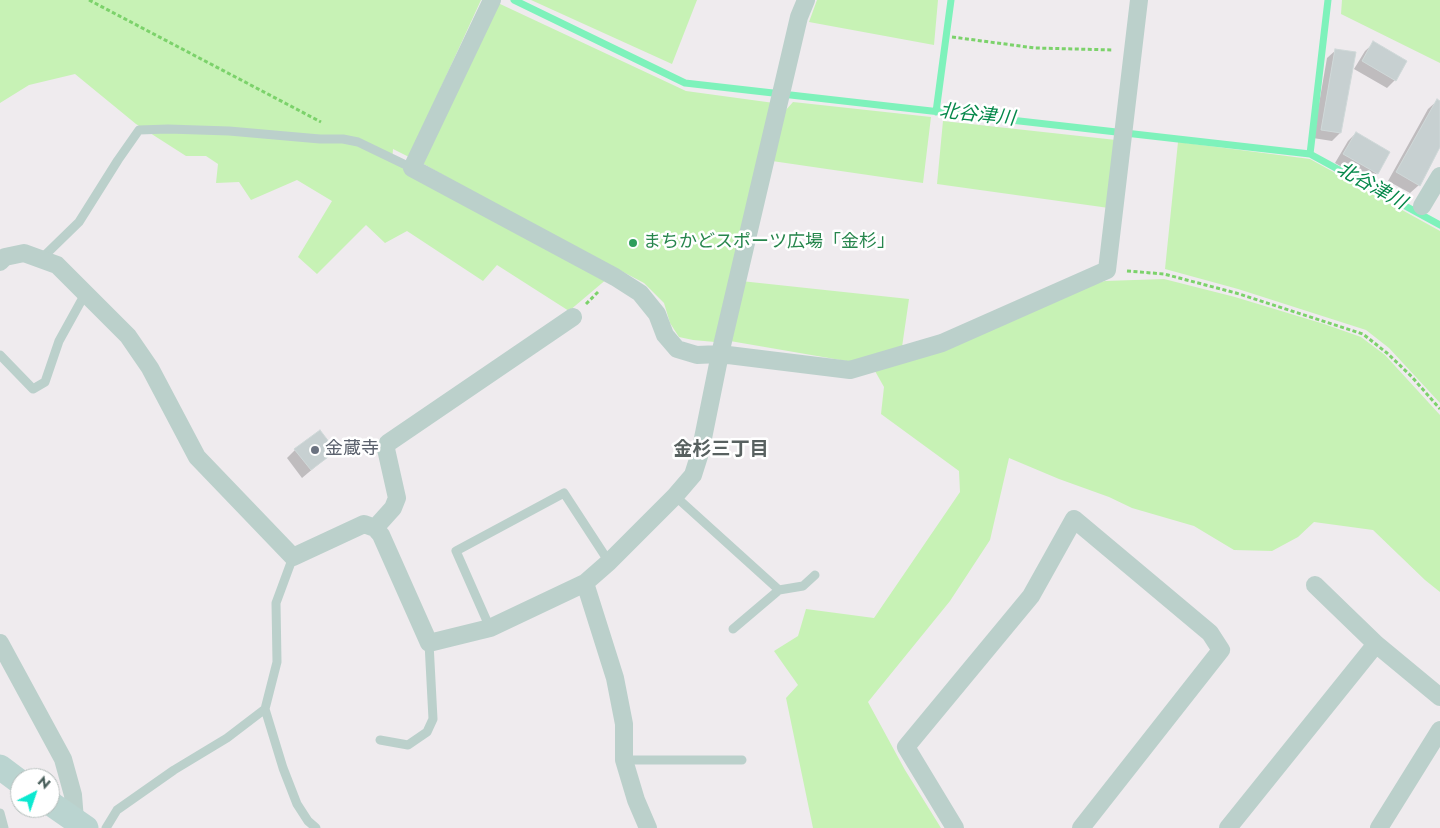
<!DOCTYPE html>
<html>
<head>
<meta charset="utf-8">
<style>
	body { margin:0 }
	#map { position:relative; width:1440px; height:828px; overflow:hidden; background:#efebee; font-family:Jost,sans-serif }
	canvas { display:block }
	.north { position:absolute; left:10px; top:768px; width:50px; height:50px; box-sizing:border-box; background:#fff; border:1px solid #b4bdbb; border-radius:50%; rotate:41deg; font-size:14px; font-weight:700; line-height:20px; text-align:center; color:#435a56 }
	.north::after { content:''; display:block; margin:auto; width:18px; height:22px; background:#0be9d0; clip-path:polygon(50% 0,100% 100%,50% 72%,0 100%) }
</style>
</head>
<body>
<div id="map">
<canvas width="1440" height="828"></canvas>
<div class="north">N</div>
</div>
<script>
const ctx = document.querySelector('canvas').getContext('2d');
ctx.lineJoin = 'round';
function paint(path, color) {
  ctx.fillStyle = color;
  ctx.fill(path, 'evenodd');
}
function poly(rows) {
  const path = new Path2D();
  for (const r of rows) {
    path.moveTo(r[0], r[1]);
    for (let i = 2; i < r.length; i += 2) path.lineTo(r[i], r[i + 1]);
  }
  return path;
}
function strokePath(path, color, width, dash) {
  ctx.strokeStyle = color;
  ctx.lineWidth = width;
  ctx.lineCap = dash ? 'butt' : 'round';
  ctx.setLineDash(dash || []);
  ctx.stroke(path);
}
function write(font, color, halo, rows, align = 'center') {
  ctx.font = font + ' Jost,"Noto Sans JP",sans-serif';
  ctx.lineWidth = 5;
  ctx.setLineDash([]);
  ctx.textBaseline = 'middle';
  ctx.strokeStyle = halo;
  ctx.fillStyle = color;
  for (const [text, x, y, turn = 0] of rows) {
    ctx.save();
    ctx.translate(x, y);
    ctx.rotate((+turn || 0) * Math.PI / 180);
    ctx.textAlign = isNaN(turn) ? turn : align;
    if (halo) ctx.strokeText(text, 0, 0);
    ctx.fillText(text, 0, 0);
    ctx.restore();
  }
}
paint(poly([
	[0,0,481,0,409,157,393,149,392,162,608,278,569,311,497,265,483,281,407,231,385,243,366,225,317,274,298,257,332,201,297,180,251,200,239,182,216,183,218,164,206,156,186,156,136,124,75,74,29,85,0,103],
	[531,0,697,0,672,64],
	[817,0,938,0,934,45,809,22],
	[1342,0,1440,0,1440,63,1341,14],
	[498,3,686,91,774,103,715,342,693,340,679,337,670,323,664,303,644,283,492,203,422,163],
	[793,102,931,117,923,183,772,161,785,111],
	[943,121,1116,140,1109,208,937,184],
	[1178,142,1310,159,1440,231,1440,403,1389,348,1366,330,1238,289,1165,269],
	[1164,279,1235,297,1324,324,1361,337,1385,355,1440,415,1440,592,1425,580,1373,530,1314,522,1298,537,1272,551,1234,550,1194,526,1132,508,1109,497,1059,479,1009,458,990,540,950,601,868,702,905,770,941,828,813,828,786,698,798,685,774,651,798,636,806,609,874,618,960,492,959,471,881,414,884,387,875,371,1075,289,1105,281],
	[741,281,909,299,902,347,852,362,730,341]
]), '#c7f2b5');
paint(poly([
	[1374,43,1395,80,1387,88,1354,69,1365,51],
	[1336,50,1340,133,1332,141,1313,138,1327,58],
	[1437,101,1440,103,1440,145,1419,185,1410,193,1388,181,1428,109],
	[1356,133,1389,152,1377,173,1368,182,1335,163,1348,141],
	[295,450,334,451,302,478,287,458]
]), '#0003');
strokePath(poly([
	[514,0,685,83,1310,154,1440,225],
	[936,112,951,0],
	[1310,154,1328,0]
]), '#7ef2bb', 7);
const building = poly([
	[1373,41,1407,61,1396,81,1362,61,1373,41],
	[1335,49,1356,52,1341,133,1321,130,1335,49],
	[1437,99,1440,101,1440,147,1420,186,1396,172,1437,99],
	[1356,132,1390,152,1378,174,1343,154,1356,132],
	[320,430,336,451,311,470,294,449,320,430]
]);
paint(building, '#c7d0d1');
strokePath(building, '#cfd8d8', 1);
strokePath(poly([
	[89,0,321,122],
	[952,37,1035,48,1113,50],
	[1127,271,1164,274,1236,293,1363,334,1387,353,1412,377,1440,409],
	[586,304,599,291]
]), '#7cd26b', 3, [4, 2.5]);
strokePath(poly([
	[41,259,79,222,118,160,139,130,168,129,229,131,320,139,343,139,358,142,412,168],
	[0,355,33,389,45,382,59,341,85,294],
	[675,496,779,590],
	[490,628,456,551,564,493,609,562],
	[733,629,779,590,803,586,815,575],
	[265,709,283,768,297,804,308,821,316,828],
	[380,740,408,745,427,732,433,719,429,643],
	[624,760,742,760],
	[0,813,4,828],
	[106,828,117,810,174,770,227,738,265,709,277,662,276,603,293,557]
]), '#bbd0cb', 9);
strokePath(poly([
	[492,0,412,168,615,277,640,293,657,314,665,335,677,349,697,355,720,354,850,370,942,343,1107,270,1139,0],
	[1422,206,1440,176],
	[0,262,5,257,24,253,57,265,128,336,150,368,197,457,293,557,364,524,375,528,381,535,429,643,490,628,585,583,609,562,675,496,693,475,700,453,720,354,799,17,806,0],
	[375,528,393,508,397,498,386,449,388,443,573,317],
	[585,583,615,678,624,724,624,760,636,800,648,828],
	[0,643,63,759,73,795,75,820],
	[1376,644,1440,697],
	[955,828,906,747,1031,596,1074,519,1210,633,1221,650,1081,828],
	[1228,828,1376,644,1315,585],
	[1379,828,1440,730]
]), '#bbd0cb', 18);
strokePath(poly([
	[0,767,20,782],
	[50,803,86,828]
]), '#bad4d0', 25);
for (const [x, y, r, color] of [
	[633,243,5,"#2e9e5b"],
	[315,450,5,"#6b7280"]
]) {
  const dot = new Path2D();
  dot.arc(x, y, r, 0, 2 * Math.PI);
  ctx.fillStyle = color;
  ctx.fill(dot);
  strokePath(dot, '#fff', 2);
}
write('18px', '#27864d', '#fff', [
	["まちかどスポーツ広場「金杉」",643,243]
], 'left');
write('18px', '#5b616d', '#fff', [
	["金蔵寺",325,450]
], 'left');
write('italic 19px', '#05884a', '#fff', [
	["北谷津川",977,116,6],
	["北谷津川",1371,187,29]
]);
write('bold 19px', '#586160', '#fff', [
	["金杉三丁目",721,450]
]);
</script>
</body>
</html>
